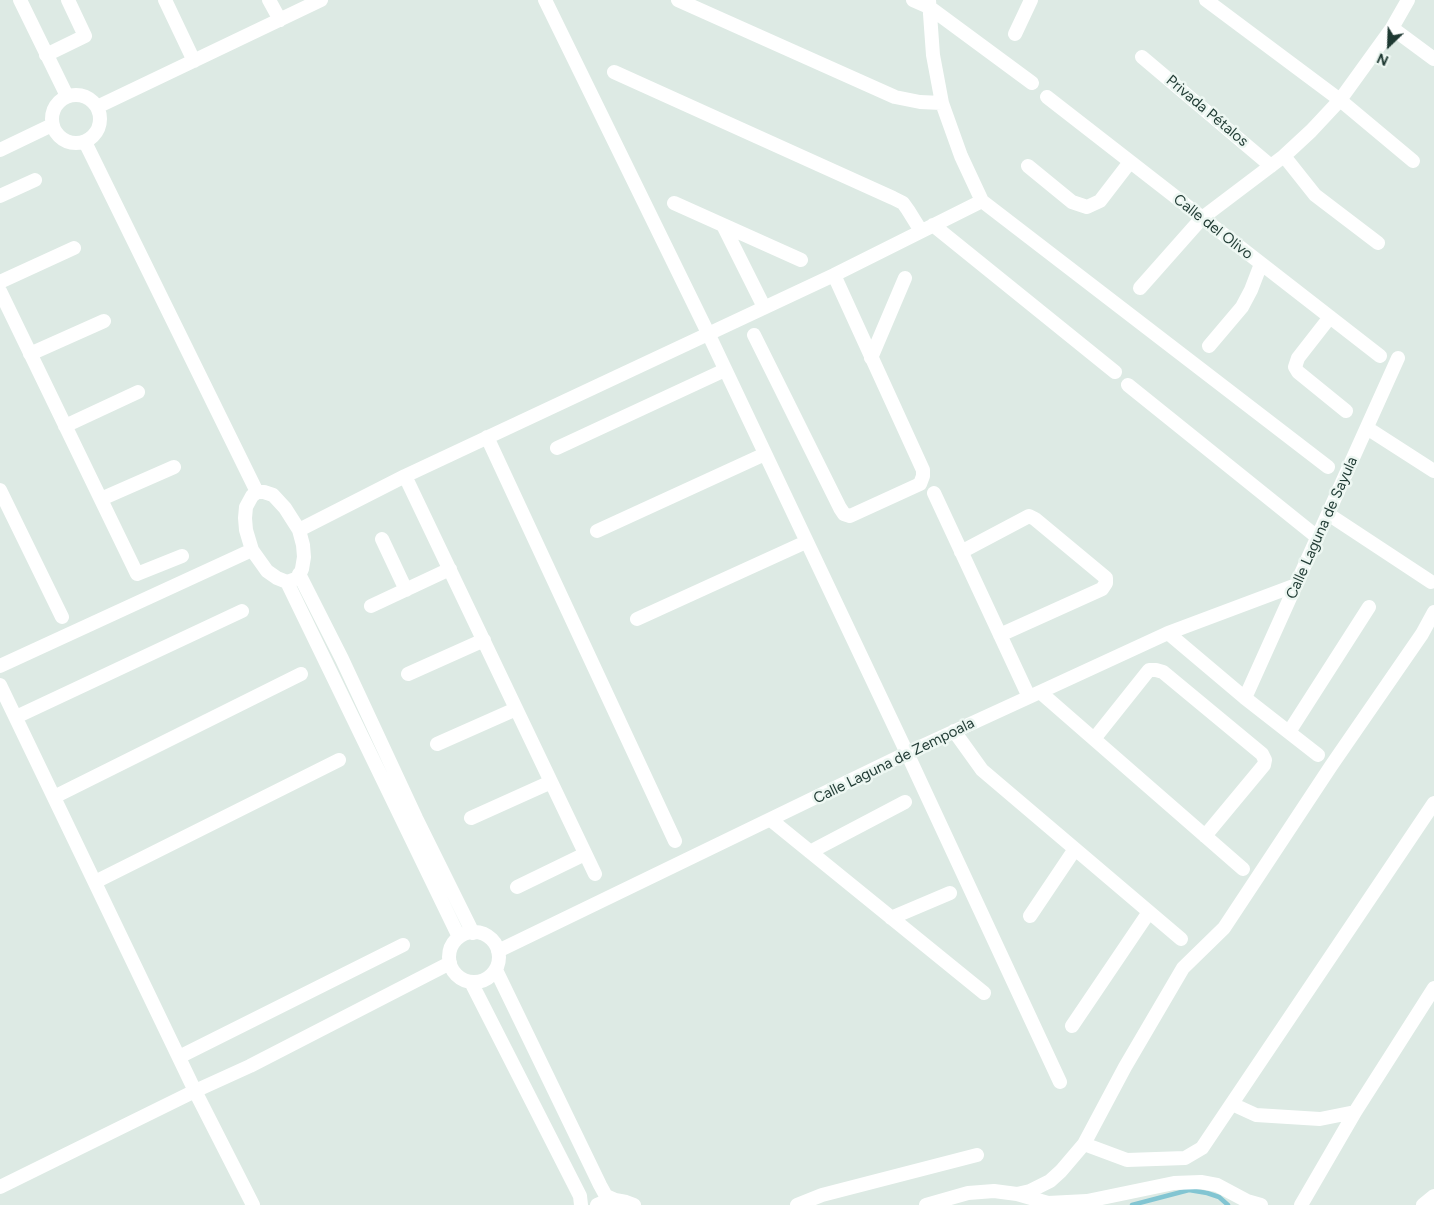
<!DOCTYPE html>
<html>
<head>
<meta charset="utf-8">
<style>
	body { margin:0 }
	#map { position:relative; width:1434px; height:1205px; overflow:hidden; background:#ddeae4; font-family:Figtree,sans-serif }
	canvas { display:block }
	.north { position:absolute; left:1364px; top:20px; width:50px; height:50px; -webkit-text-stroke:4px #edf7f2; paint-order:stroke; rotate:204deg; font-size:14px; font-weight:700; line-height:20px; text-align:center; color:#1e3932 }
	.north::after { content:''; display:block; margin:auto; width:18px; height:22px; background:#1e3932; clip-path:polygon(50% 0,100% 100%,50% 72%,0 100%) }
</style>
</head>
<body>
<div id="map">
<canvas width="1434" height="1205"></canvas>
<div class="north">N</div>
</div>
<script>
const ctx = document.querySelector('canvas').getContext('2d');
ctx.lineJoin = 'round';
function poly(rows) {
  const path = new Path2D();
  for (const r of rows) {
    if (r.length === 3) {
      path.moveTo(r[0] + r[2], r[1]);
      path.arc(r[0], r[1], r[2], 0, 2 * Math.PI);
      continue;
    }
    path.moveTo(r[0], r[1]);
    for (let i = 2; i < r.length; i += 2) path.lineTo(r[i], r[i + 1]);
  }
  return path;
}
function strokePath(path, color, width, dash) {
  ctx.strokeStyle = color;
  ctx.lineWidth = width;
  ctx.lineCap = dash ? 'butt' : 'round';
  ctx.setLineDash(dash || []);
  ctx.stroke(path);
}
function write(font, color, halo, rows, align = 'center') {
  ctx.font = font + ' Figtree,sans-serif';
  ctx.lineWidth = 5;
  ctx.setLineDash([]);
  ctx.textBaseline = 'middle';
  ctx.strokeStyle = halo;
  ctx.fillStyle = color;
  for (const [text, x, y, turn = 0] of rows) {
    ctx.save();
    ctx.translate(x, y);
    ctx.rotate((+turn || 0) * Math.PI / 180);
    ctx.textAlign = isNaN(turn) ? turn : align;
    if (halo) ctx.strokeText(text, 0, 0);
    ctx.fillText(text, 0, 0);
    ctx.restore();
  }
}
strokePath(poly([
	[1132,1205,1189,1190,1207,1193,1219,1197,1228,1205]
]), '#82c5d2', 4.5);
strokePath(poly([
	[20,0,67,96],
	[165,0,194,61],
	[269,0,280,20],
	[545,0,708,333,907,753,1060,1082],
	[678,0,895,97,920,102,942,103],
	[913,0,929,7,1032,83],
	[929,0,933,55,942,103,961,156,982,201,1328,467],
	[1206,0,1340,100,1413,161],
	[1392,28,1434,59],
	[1015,34,1031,0],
	[46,55,85,36,68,0],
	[1142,57,1271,166],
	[614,72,893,198,903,203,908,210,921,231],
	[76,119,24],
	[1047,97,1380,356],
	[97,107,321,0],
	[85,142,257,492],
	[0,150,52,125],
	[1284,156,1315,195,1378,243],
	[1028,166,1072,202,1087,207,1100,201,1130,162],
	[0,196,35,180],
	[674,203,801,260],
	[723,225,764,307],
	[933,225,1115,372],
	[0,282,74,248],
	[1140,288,1202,218,1284,156,1311,131,1340,100,1392,28,1408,0],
	[0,291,137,574,182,556],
	[1330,317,1298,358,1295,367,1298,372,1346,411],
	[754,335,840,508,844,514,850,516,920,484,923,476,923,470,834,275],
	[1209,346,1242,307,1251,290,1261,264],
	[30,354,104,321],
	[871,358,905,278],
	[1128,385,1317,537],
	[65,426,138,392],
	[1367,428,1434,471],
	[487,437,675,841],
	[557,448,725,370],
	[405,476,595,874],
	[0,490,62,617],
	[934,493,1029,697],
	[101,499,174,467],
	[1328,514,1431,582],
	[299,530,405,476,834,275,982,201],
	[597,531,765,454],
	[382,539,406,590],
	[961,552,1029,516,1035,519,1106,578,1106,583,1102,589,1000,635],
	[299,574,342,659,416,818,473,933],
	[287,582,298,578,302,569,304,557,303,545,299,530,285,508,273,495,264,492,257,492,252,496,246,507,245,518,246,530,252,550,267,571,277,578,287,582,459,937],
	[371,606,450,569],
	[637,619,806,542],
	[1168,633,1245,698,1318,755],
	[0,666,252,550],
	[408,674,484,640],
	[0,685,195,1091,253,1205],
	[1040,692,1243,869],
	[1245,698,1398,358],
	[16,717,242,611],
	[954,731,982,770,1181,939],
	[1289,732,1369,607],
	[1094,739,1149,670,1156,670,1163,672,1262,754,1265,760,1264,765,1205,836],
	[437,744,516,709],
	[54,797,301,674],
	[471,818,551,782],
	[771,820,984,993],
	[810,852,905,802],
	[95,882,339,760],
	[517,887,585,854],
	[1030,916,1075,849],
	[891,918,950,893],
	[474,957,25],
	[498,951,907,753,1040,692,1168,633,1296,585],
	[496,970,600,1185,606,1196,615,1200],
	[471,982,580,1196,581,1205],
	[1072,1026,1149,912],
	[179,1057,403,945],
	[1232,1104,1256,1115,1320,1119,1355,1112],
	[1084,1144,1127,1160,1185,1158,1202,1148,1434,803],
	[0,1187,195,1091,250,1066,450,963],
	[1017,1194,1048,1203,1087,1201,1174,1183,1201,1182,1217,1185,1247,1201,1261,1205],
	[597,1205,604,1202,615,1200,626,1202,634,1205],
	[797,1205,822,1195,977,1155],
	[926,1205,968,1193,994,1191,1017,1194,1030,1191,1050,1181,1061,1171,1084,1144,1125,1067,1183,968,1224,928,1331,766,1422,634,1434,612],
	[1301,1205,1355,1112,1434,988],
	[1423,1205,1434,1196]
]), '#fff', 14);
write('15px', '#1e3932', '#edf7f2', [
	["Privada Pétalos",1207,111,40],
	["Calle del Olivo",1213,227,38],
	["Calle Laguna de Sayula",1322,528,-66],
	["Calle Laguna de Zempoala",894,761,-26]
]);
</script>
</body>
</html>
